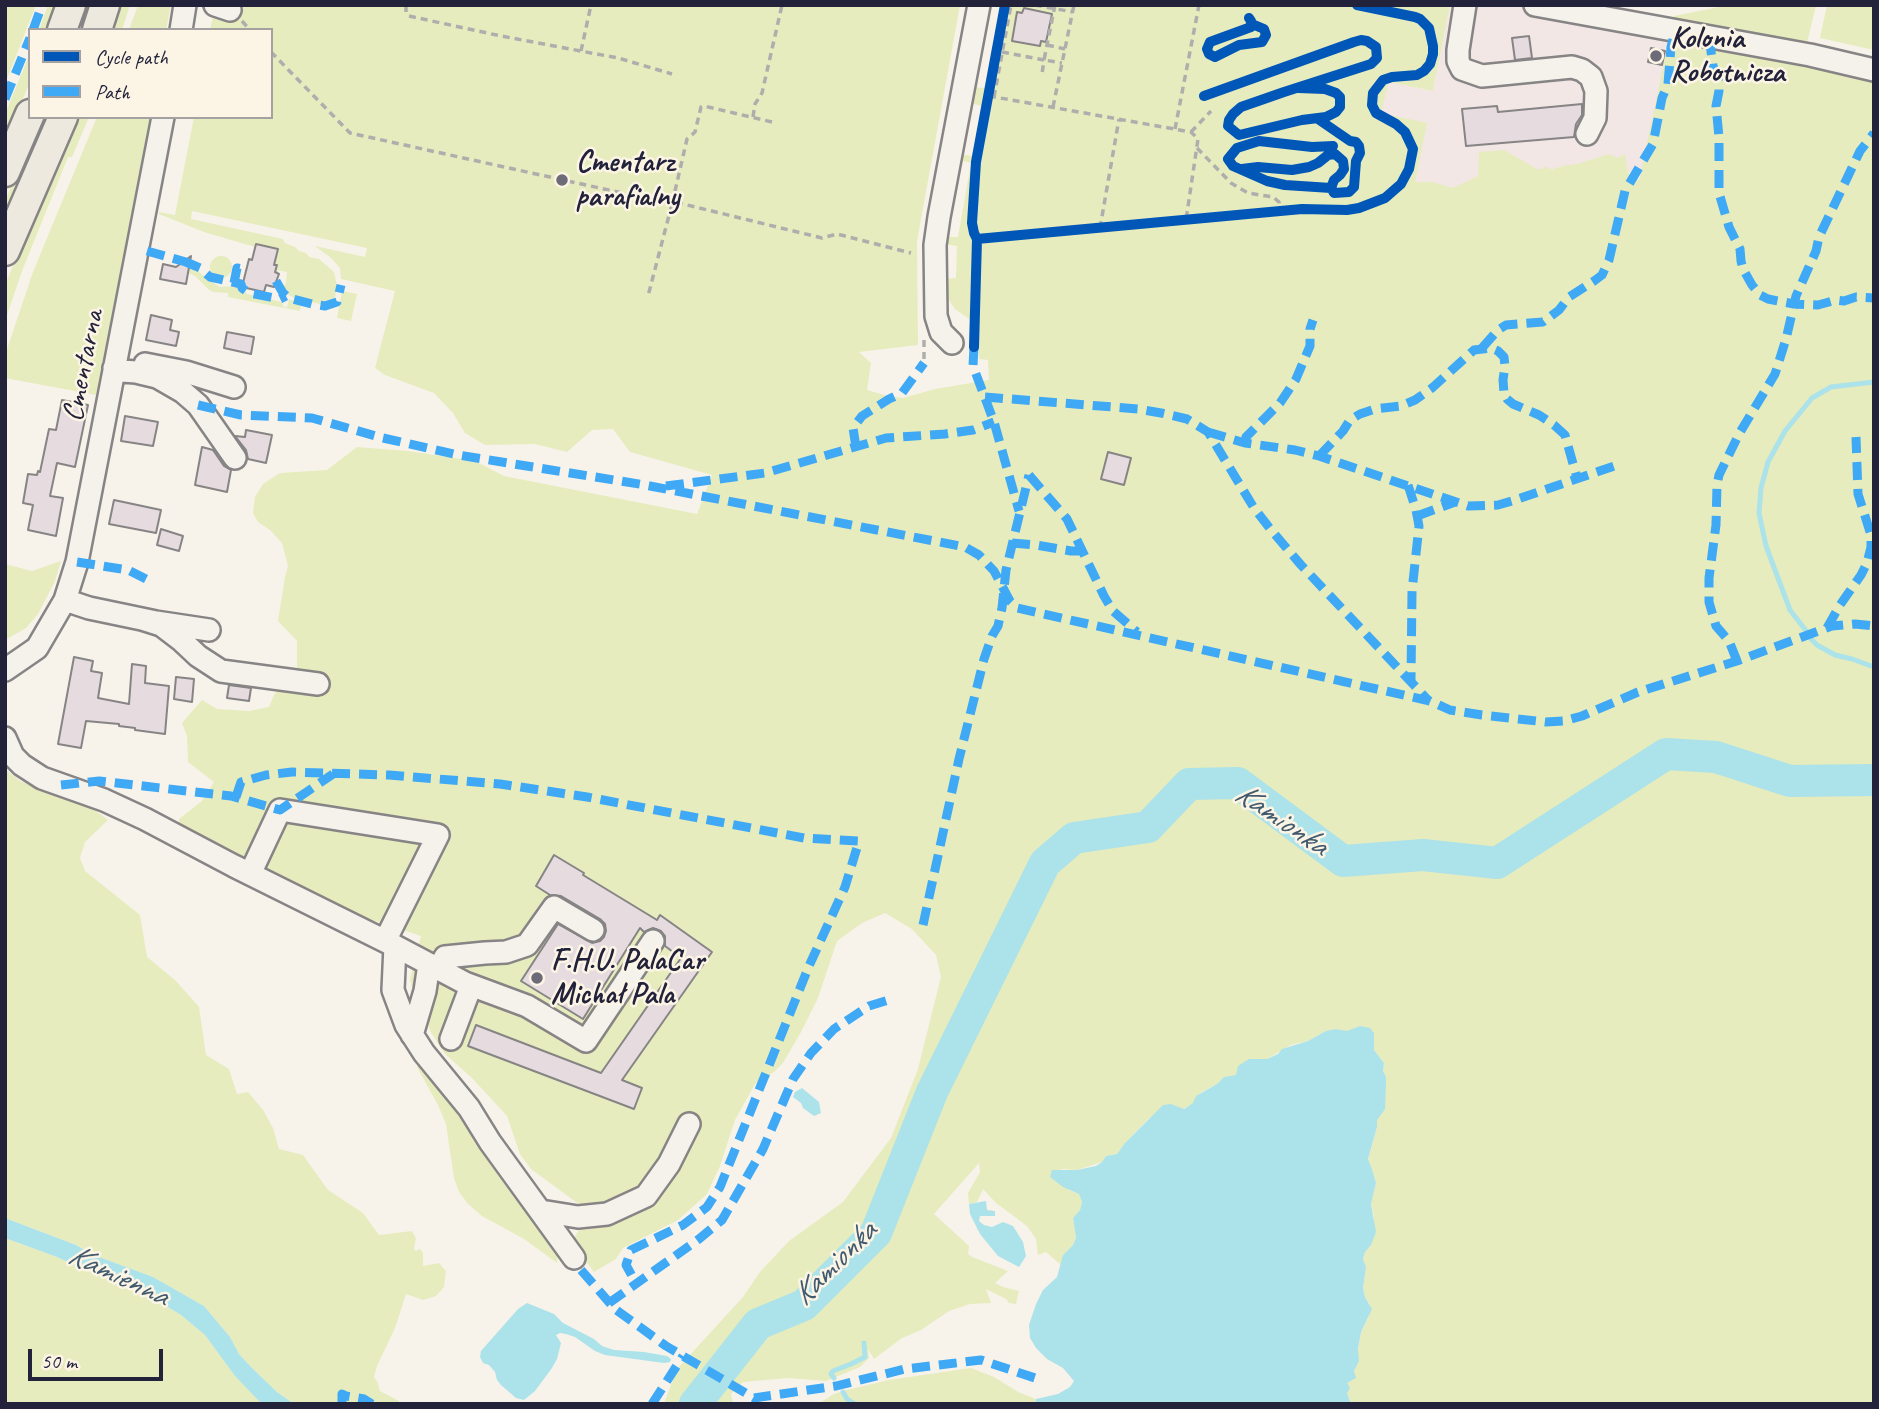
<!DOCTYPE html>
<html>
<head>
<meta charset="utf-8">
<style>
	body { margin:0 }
	#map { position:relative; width:1879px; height:1409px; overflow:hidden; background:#f7f3ea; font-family:Caveat,sans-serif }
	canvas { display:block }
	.frame { position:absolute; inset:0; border:7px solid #22223b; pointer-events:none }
	.legend { position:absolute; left:28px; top:28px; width:245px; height:91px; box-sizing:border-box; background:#fcf5e5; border:2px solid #a5a1a1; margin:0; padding:9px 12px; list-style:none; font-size:21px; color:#22223b }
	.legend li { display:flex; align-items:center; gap:14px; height:35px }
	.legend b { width:35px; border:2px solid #a5a1a1 }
	.scale { position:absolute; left:28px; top:1349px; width:135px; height:32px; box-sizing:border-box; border:4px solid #22223b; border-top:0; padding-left:9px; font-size:21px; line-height:24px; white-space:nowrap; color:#22223b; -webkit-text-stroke:5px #fcf5e5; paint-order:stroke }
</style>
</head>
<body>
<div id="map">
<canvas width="1879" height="1409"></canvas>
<div class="frame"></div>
<ul class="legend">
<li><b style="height:9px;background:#0057b8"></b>Cycle path</li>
<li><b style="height:9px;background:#3fa9f5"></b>Path</li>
</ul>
<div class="scale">50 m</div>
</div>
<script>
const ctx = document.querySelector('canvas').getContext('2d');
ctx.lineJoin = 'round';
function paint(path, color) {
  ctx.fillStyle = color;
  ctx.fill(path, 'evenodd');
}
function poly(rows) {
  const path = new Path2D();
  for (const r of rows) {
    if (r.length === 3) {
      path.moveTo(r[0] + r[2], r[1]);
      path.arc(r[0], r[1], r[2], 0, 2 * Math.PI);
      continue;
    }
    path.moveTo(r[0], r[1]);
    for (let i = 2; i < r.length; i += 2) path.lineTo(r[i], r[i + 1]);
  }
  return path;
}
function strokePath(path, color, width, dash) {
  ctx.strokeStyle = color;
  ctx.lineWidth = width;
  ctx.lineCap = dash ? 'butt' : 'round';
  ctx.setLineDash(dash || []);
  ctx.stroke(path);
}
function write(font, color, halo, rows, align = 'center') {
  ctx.font = font + ' Caveat,sans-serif';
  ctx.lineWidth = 5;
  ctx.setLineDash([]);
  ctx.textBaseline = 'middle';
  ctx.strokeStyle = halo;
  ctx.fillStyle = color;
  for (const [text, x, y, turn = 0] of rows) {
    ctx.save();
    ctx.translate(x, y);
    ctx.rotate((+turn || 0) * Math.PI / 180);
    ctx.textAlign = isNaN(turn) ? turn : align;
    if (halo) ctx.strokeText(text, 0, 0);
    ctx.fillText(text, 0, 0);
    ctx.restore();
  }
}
paint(poly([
	[1450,5,1528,5,1682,36,1655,170,1413,193,1380,114,1389,82,1433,91]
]), '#f2e7e4');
paint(poly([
	[5,5,36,5,5,84],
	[48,5,58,5,49,30,39,30],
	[117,5,130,5,122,30,109,30],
	[138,5,171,5,166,30,129,30],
	[231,5,960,5,917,241,918,345,859,352,871,363,867,390,888,396,903,398,935,389,989,380,988,360,979,359,979,322,972,321,955,309,946,296,946,279,956,278,957,246,945,244,946,237,958,237,971,163,960,160,960,154,972,156,982,106,970,103,972,87,985,88,1000,7,991,5,1450,5,1433,91,1389,82,1381,113,1427,123,1415,182,1432,182,1453,188,1478,176,1479,152,1504,150,1537,169,1543,169,1544,166,1553,170,1556,167,1560,168,1562,166,1577,164,1609,154,1618,158,1625,154,1628,173,1639,180,1674,16,1729,5,1816,5,1803,60,1870,61,1874,57,1874,1404,1351,1404,1347,1393,1347,1382,1353,1380,1361,1332,1369,1316,1370,1304,1365,1297,1363,1288,1366,1267,1363,1259,1365,1252,1371,1245,1374,1216,1371,1204,1376,1183,1372,1169,1368,1160,1377,1127,1377,1120,1386,1083,1386,1077,1383,1071,1384,1063,1374,1050,1374,1033,1360,1026,1347,1032,1335,1029,1326,1031,1308,1041,1291,1045,1267,1059,1258,1060,1236,1075,1224,1077,1217,1084,1200,1093,1194,1103,1183,1109,1171,1104,1148,1119,1125,1143,1117,1154,1106,1156,1102,1162,1077,1170,1061,1169,1069,1190,1079,1194,1082,1202,1080,1210,1073,1218,1076,1238,1073,1245,1063,1255,1061,1265,1046,1252,1038,1255,1036,1239,1027,1226,996,1203,983,1189,977,1202,969,1204,968,1193,980,1172,979,1163,934,1214,969,1246,968,1254,972,1257,1008,1271,995,1283,1003,1287,1019,1291,1016,1304,1009,1303,1006,1299,986,1289,991,1303,970,1304,949,1311,921,1330,902,1338,874,1359,868,1349,869,1358,860,1367,826,1381,788,1378,743,1382,731,1394,733,1404,664,1404,677,1369,743,1297,760,1272,789,1241,843,1202,891,1138,918,1069,941,977,936,955,912,929,885,913,862,923,837,941,818,998,801,1032,783,1063,774,1072,755,1084,735,1120,720,1166,707,1194,678,1220,623,1248,616,1259,594,1272,580,1253,574,1238,579,1230,591,1229,601,1224,595,1212,576,1202,531,1169,520,1154,507,1116,472,1078,445,1054,430,1031,426,1015,414,996,410,979,421,936,345,911,179,829,179,819,202,801,214,782,188,762,187,736,182,723,202,700,217,709,249,711,269,707,274,695,297,668,297,641,278,621,285,577,288,566,282,543,270,530,258,522,253,513,255,497,263,484,280,473,327,470,357,447,408,451,475,461,504,476,697,514,712,475,630,452,613,429,592,430,567,452,535,444,485,445,465,433,453,413,434,393,385,375,375,368,395,291,341,279,340,268,331,258,315,246,365,257,367,248,192,211,191,219,283,239,285,243,295,247,299,251,306,253,309,257,319,259,334,272,337,285,335,297,327,303,320,304,296,299,287,294,283,289,286,282,287,272,278,270,278,273,275,272,276,266,274,265,278,250,256,244,255,247,204,232,159,214,159,212,175,215,194,117,271,117,271,30,210,30,213,17,228,19],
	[1827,5,1874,5,1874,50,1820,38],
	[30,53,30,82,5,141,5,114],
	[41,117,51,117,5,224,5,201],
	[76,117,89,117,72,157,68,157,22,271,5,321,5,285],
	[97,117,150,117,96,395,5,378,5,355,33,272],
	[221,267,11],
	[189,267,196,269,206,278,220,287,238,286,239,289,245,291,247,294,282,302,283,306,287,308,289,299,301,304,300,311,228,297,228,293,213,292,208,289,195,276,188,273],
	[342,291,357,294,351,321,337,318],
	[61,561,55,581,38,614,26,628,5,640,5,564,32,571],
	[5,769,20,781,93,809,108,820,85,842,80,858,85,871,140,915,147,957,175,980,199,1007,206,1055,229,1069,237,1094,248,1092,263,1110,273,1128,279,1149,303,1155,328,1190,363,1213,379,1235,412,1231,416,1238,414,1249,416,1251,420,1249,423,1253,423,1266,439,1263,446,1271,444,1287,436,1296,423,1300,406,1294,395,1328,377,1366,374,1377,377,1381,380,1391,399,1401,400,1404,294,1404,277,1392,252,1368,239,1354,230,1337,204,1306,153,1277,91,1254,76,1245,5,1218],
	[420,1063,469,1122,490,1162,502,1181,545,1226,558,1254,557,1263,524,1239,482,1216,468,1204,459,1192,454,1178,446,1124,438,1105,417,1067],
	[5,1238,57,1257,72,1264,108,1276,143,1292,181,1315,205,1335,235,1376,263,1404,5,1404],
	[971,1368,994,1377,1018,1392,1036,1399,1035,1404,818,1404,834,1394,847,1390,889,1380]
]), '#e6ecbd');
paint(poly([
	[1360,1026,1370,1028,1374,1033,1374,1050,1384,1063,1383,1071,1386,1077,1386,1083,1385,1109,1377,1120,1377,1127,1368,1159,1372,1169,1376,1183,1371,1204,1376,1232,1371,1245,1365,1252,1363,1259,1366,1267,1363,1288,1365,1297,1372,1309,1361,1332,1358,1349,1359,1361,1354,1371,1356,1378,1347,1383,1350,1388,1347,1393,1351,1404,1035,1404,1036,1399,1058,1394,1070,1387,1074,1381,1063,1368,1047,1359,1036,1348,1030,1338,1029,1325,1036,1304,1043,1290,1057,1277,1063,1255,1073,1245,1076,1238,1073,1218,1080,1210,1082,1202,1079,1194,1063,1187,1050,1177,1052,1170,1077,1170,1096,1166,1102,1162,1106,1156,1117,1154,1125,1143,1163,1105,1171,1104,1184,1109,1193,1103,1196,1096,1217,1084,1224,1077,1236,1075,1238,1066,1249,1059,1267,1059,1278,1054,1282,1049,1308,1041,1326,1031,1335,1029,1347,1031],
	[802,1088,819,1102,821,1113,814,1116,803,1108,801,1103,793,1097,795,1092],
	[986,1201,987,1210,995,1211,995,1216,980,1216,979,1221,984,1225,992,1227,1003,1222,1013,1226,1023,1242,1026,1256,1019,1267,998,1256,980,1234,970,1214,969,1204],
	[5,1218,76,1245,91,1254,153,1277,204,1306,230,1337,239,1354,252,1368,277,1392,294,1404,263,1404,258,1400,235,1376,205,1335,181,1315,143,1292,108,1276,72,1264,57,1257,5,1238],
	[527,1303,554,1314,563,1323,594,1339,602,1346,614,1350,644,1352,667,1356,671,1359,670,1362,664,1363,605,1355,595,1351,575,1337,566,1334,560,1333,556,1335,561,1343,557,1359,552,1368,535,1391,524,1400,516,1398,501,1385,497,1380,495,1372,489,1365,483,1363,480,1357,481,1351,518,1309]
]), '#ace2e9');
strokePath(poly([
	[1807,632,1790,610,1766,546,1759,513,1761,488,1768,462,1785,431,1812,398,1831,387,1874,382],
	[1811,639,1817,645,1835,655,1852,659,1874,667],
	[1866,780,1867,773,1874,769],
	[834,1378,831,1374,833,1371,851,1364,865,1357,864,1343],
	[843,1392,847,1399,855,1404]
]), '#ace2e9', 5);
strokePath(poly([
	[695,1404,758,1324,804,1305,876,1233,932,1092,1045,863,1074,838,1148,827,1189,784,1238,783,1343,861,1423,855,1497,863,1666,754,1716,757,1790,781,1874,780]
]), '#ace2e9', 32);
const building = poly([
	[1024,8,1052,14,1046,42,1041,41,1040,46,1012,41,1017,12,1022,13,1024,8],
	[1529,36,1532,58,1515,60,1512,38,1529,36],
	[1651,48,1665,51,1662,65,1648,62,1651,48],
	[1582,104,1582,115,1576,124,1574,137,1466,146,1462,109,1497,106,1498,112,1582,104],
	[256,244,278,249,274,265,277,265,275,272,279,274,274,287,266,285,264,292,242,287,249,259,252,260,256,244],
	[191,256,186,284,160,279,163,264,176,267,191,256],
	[151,315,172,320,170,330,179,332,176,346,146,340,151,315],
	[227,332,254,337,251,354,224,348,227,332],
	[62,400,88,405,75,467,57,463,50,496,63,498,56,536,28,530,33,505,23,503,28,474,37,475,38,471,40,472,49,429,56,430,62,400],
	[125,416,158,422,153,446,121,441,125,416],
	[246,430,272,435,266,463,248,459,246,450,235,436,245,437,246,430],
	[202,447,213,450,224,466,231,470,227,492,195,485,202,447],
	[1108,452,1131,458,1124,485,1101,479,1108,452],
	[114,500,161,510,156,533,109,524,114,500],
	[161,529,183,536,179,551,157,545,161,529],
	[74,657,93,661,91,671,102,673,98,698,129,704,132,664,146,666,145,683,169,686,165,734,135,730,135,728,119,726,119,724,86,721,81,748,58,744,74,657],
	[176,677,194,679,192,702,174,699,176,677],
	[229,685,251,688,249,701,227,698,229,685],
	[554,855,584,873,583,875,657,920,660,915,712,952,622,1080,642,1088,634,1109,468,1046,476,1025,601,1073,681,958,665,946,665,936,661,931,653,928,644,932,640,928,583,1019,521,981,558,924,592,943,600,941,604,937,606,931,605,924,600,919,561,896,550,895,536,886,554,855]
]);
paint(building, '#e6dce0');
strokePath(building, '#868485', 2);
const minor = poly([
	[215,5,230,10],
	[1465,5,1458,50,1458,61,1462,69,1482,76,1572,67,1582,70,1591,77,1596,91,1595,118,1587,134],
	[1535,5,1810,55,1874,70],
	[181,30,185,5],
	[952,343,941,332,936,316,935,245,939,217,979,5],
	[145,364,186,372,234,387],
	[114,368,122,371,136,372,157,377,183,392,198,405,235,458],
	[65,600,89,608,156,622,209,630],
	[142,619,161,625,182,641,198,656,221,671,318,684],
	[5,670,37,648,65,600,77,562,163,117],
	[5,738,13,756,22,765,42,778,104,800,145,819,234,866,395,946,465,983,527,1006,586,1041,653,941],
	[250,874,280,810,438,835,385,941],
	[395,946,393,990,406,1025,424,1053,469,1108,490,1142,574,1258],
	[439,969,445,957,485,953,506,952,527,945,554,907,593,930],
	[412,1035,425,991,429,964],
	[451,1039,471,986],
	[541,1211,578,1217,607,1214,646,1196,669,1164,689,1124]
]);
const major = poly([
	[62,30,71,5],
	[97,30,105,5],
	[5,172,30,114],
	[5,251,63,117]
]);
strokePath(minor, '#868485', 26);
strokePath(major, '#868485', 33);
strokePath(poly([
	[406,5,406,12,409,16,501,36,618,58,672,74],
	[1035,5,1073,12],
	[1055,5,1044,60,1062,63],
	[242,21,250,30],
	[1047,45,1065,49],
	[581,51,591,5],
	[271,52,350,133,672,204,648,296],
	[1002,52,1044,60,1042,74],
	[989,96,1191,132,1198,139,1186,220],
	[994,97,1011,5],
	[1053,107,1074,5],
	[753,117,755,104,762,93,782,5],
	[772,122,704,106,701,107,695,132,687,139,672,204,679,203,822,238,837,234,911,253],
	[1175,129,1199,5],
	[1191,132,1211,111],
	[1197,148,1231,183,1248,193,1273,197,1279,202,1280,211],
	[1100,228,1119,119],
	[924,340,924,363]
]), '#b0aead', 3.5, [7, 5]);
strokePath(minor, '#f5f2ec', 21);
strokePath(major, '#eee9df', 28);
strokePath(poly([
	[33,30,42,5],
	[1709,37,1713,66,1719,80,1719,91,1716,106,1719,137,1719,193,1729,227,1740,249,1741,261,1743,269,1752,285,1760,295,1768,299,1794,304,1818,305,1836,300,1844,301,1856,297,1874,298],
	[5,99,30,38],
	[147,251,186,262],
	[186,265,186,262,200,268,210,277,241,284,242,288,249,293,280,299,286,296],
	[276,281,283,293,289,298,312,304,325,306,337,302,341,285],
	[234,283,237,268,247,270],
	[974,347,973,366,994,422,1019,511],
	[1482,348,1498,330,1506,325,1543,322,1559,310,1569,297,1594,281,1602,275,1609,260,1625,191,1653,144,1662,98,1668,84,1671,47,1675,31],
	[985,397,1138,409,1161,413,1187,419,1208,432,1254,508,1272,531,1301,565,1429,701],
	[198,405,241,415,312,418,383,438,458,455,645,485,965,547,979,555,994,571,1010,601,1017,608,1430,701,1450,710,1482,715,1546,722,1564,721,1582,716,1638,692,1737,661,1832,626,1855,624,1874,626],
	[1208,432,1245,443,1295,450,1319,456,1468,506,1498,505,1512,501,1620,464],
	[1245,443,1246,437,1280,403,1296,379,1310,346,1310,329,1313,320],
	[856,447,853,428,862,416,889,399,902,393,924,363],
	[1319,456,1343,431,1350,420,1360,414,1375,409,1401,406,1415,400,1432,388,1474,350,1491,348,1498,351,1504,357,1505,366,1503,380,1504,393,1507,399,1513,404,1539,415,1554,425,1565,435,1577,478],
	[1029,475,1067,519,1104,596,1113,611,1137,632],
	[1408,485,1416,510,1419,526,1412,591,1411,680],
	[666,486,765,473,886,438,945,434,973,430,994,422],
	[1417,516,1455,502],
	[1012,543,1036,545,1071,551,1081,551],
	[77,562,128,570,146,579],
	[1827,628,1840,605,1861,575,1867,563,1871,547,1871,535,1858,494,1856,437],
	[1737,661,1729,641,1716,626,1709,602,1709,578,1716,525,1717,485,1719,475,1739,434,1775,374,1786,339,1796,296,1816,251,1819,237,1860,151,1874,133],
	[61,785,99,781,231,796,280,810,333,774],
	[236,797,241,782,266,775,292,772,389,775,500,784,587,797,804,838,859,841,845,887,809,966,720,1187,707,1207,683,1225,631,1250,626,1265,636,1283],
	[923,925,959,759,984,659,992,636,998,626,1002,608,1006,570,1029,475],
	[581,1270,615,1309,666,1346,754,1398,836,1386,905,1369,981,1360,1038,1379],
	[609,1303,699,1239,722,1220,763,1149,793,1079,811,1053,834,1029,869,1006,892,999],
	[342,1404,342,1394,346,1396,364,1399,372,1404],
	[652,1404,683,1356]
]), '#3fa9f5', 9, [18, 9]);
strokePath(poly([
	[1249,18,1251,21,1251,27,1210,42,1207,49,1209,54,1215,57,1239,45,1262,42,1266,35,1264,29,1252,24],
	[1204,96,1354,42,1361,40,1367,41,1376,47,1377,58,1371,64,1284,92,1241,107,1233,114,1229,120,1228,126,1239,135,1302,120,1326,117,1336,112,1340,107,1340,97,1336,93,1325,89,1298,88],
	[1242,169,1258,167,1292,170,1309,167,1318,163,1328,155,1335,154,1343,161,1344,169,1340,175,1334,180,1331,188,1334,193,1349,192,1354,187,1356,161,1360,153,1359,146,1356,142,1350,141,1318,119],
	[1331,188,1285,185,1267,181,1233,166,1228,159,1237,148,1259,141,1312,147,1333,146],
	[977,239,1302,209,1347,210,1359,208,1385,198,1401,184,1409,169,1413,149,1405,132,1396,124,1376,113,1372,105,1373,93,1383,80,1392,77,1417,75,1424,71,1430,64,1433,54,1433,46,1429,28,1420,19,1415,17,1357,5],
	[974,347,977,239,974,233,972,223,976,162,1005,5]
]), '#0057b8', 10);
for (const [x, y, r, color] of [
	[1656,56,7,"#6d6b78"],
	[562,180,7,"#6d6b78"],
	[537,978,7,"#6d6b78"]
]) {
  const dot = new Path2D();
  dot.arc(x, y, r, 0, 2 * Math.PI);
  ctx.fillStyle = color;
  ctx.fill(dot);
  strokePath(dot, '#fcf5e5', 2.5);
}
write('bold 30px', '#22223b', '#fcf5e5', [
	["Kolonia",1670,39],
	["Robotnicza",1670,73],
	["Cmentarz",576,163],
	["parafialny",576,197],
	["F.H.U. PalaCar",551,961],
	["Michał Pala",551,995]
], 'left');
write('30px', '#22223b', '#fcf5e5', [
	["Cmentarna",84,366,-79]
]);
write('italic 32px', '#425a6f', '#fcf5e5', [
	["Kamionka",1281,820,34],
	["Kamionka",835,1264,-45],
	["Kamienna",118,1276,25]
]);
</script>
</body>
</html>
